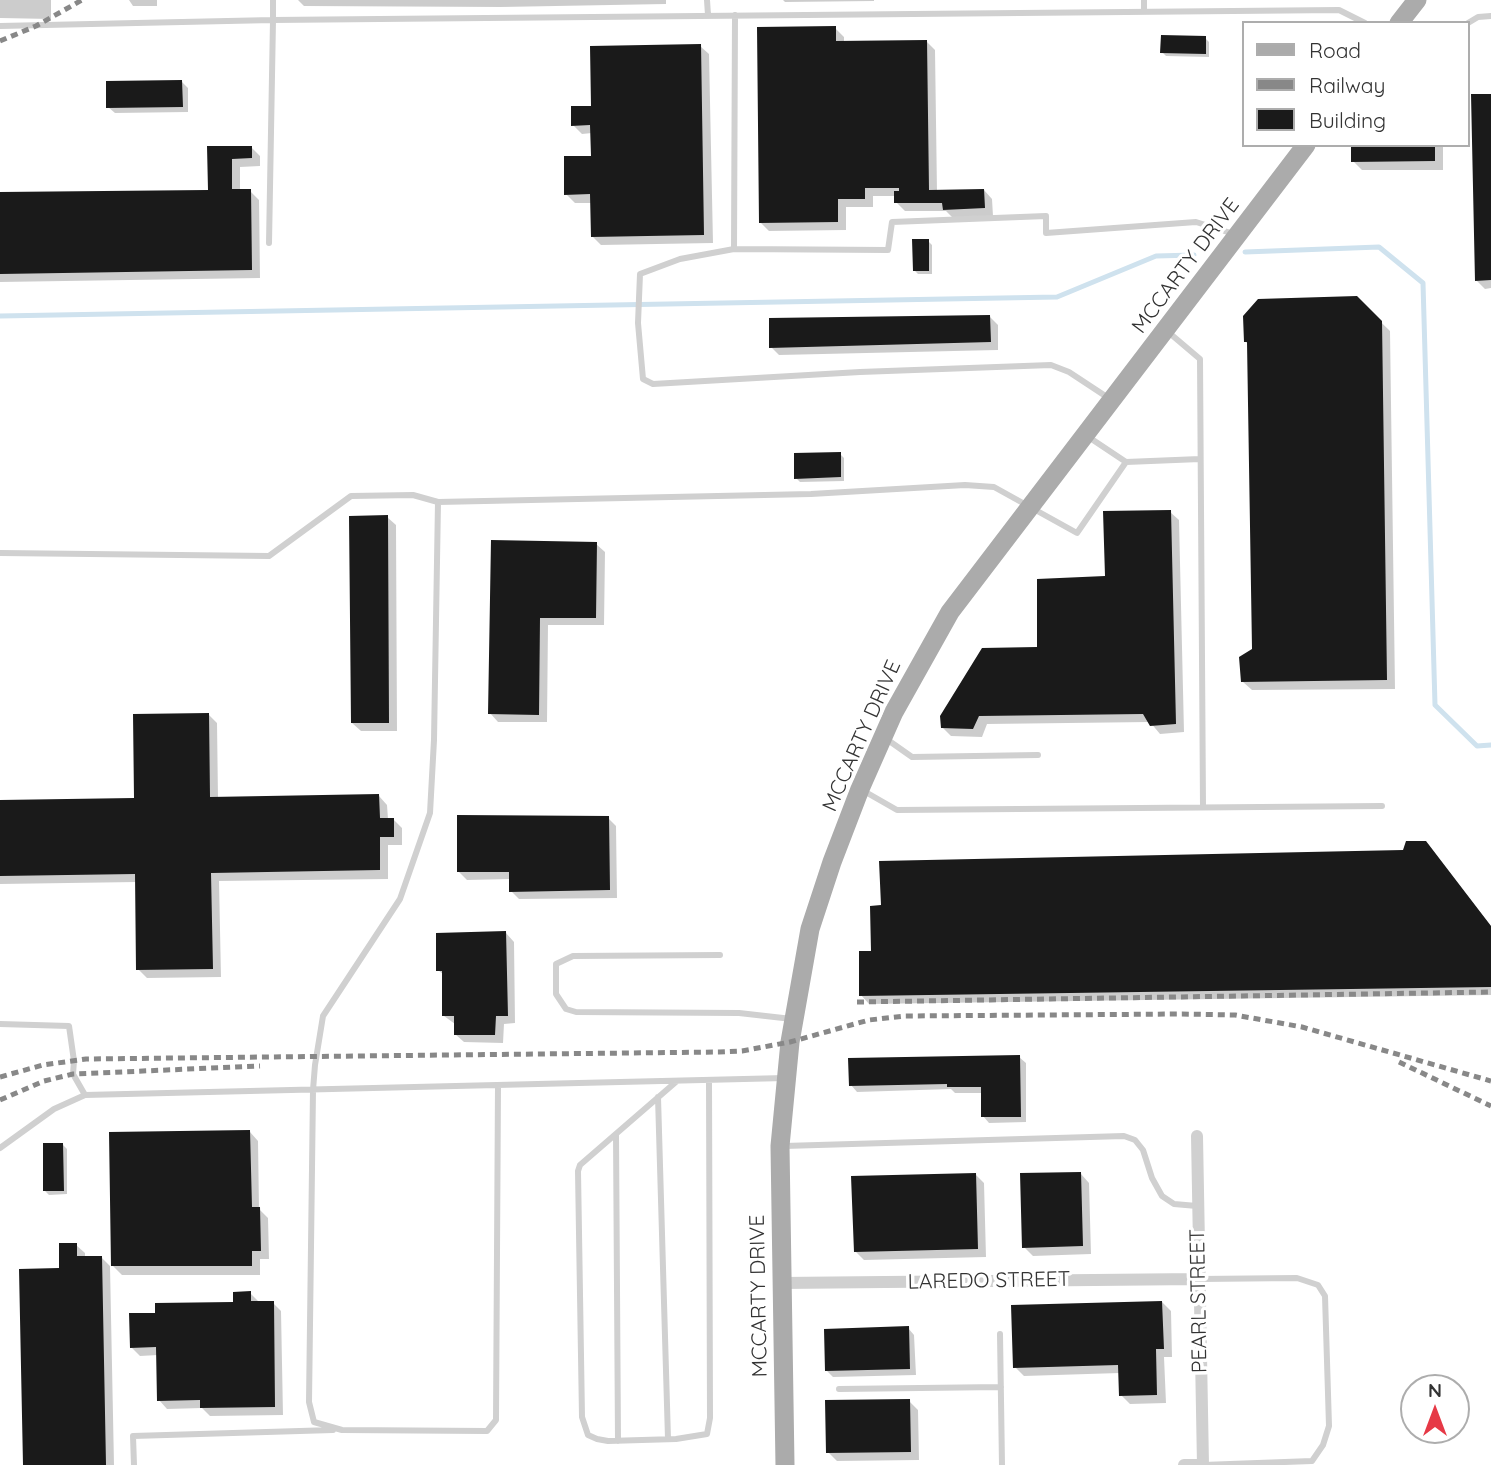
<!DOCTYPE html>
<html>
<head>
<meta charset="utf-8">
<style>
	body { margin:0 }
	#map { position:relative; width:1491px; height:1465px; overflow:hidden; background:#fff; font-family:Quicksand,sans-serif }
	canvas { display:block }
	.legend { position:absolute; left:1242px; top:21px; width:228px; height:126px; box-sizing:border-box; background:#fff; border:2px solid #adadad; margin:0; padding:9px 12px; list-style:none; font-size:21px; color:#333 }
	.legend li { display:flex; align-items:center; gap:14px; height:35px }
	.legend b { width:35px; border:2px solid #adadad }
	.north { position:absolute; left:1400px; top:1374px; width:70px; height:70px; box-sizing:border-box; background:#fff; border:2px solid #adadad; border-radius:50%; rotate:0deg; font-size:19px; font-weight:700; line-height:28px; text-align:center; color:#333 }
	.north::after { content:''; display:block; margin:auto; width:24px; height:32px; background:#e63946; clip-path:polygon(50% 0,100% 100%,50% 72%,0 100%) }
</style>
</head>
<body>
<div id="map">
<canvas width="1491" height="1465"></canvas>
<ul class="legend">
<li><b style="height:9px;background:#ababab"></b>Road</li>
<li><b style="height:9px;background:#888"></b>Railway</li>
<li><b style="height:19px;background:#1a1a1a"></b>Building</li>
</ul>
<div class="north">N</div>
</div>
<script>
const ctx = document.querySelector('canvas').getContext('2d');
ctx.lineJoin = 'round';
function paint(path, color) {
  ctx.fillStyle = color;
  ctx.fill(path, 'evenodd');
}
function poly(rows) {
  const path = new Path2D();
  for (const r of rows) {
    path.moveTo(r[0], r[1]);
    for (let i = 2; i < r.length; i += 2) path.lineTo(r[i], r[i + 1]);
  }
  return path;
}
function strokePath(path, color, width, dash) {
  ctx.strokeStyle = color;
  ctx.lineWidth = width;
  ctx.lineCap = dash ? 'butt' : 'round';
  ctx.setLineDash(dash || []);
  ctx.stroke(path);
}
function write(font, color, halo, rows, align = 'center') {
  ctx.font = font + ' Quicksand,sans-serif';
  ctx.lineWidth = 7;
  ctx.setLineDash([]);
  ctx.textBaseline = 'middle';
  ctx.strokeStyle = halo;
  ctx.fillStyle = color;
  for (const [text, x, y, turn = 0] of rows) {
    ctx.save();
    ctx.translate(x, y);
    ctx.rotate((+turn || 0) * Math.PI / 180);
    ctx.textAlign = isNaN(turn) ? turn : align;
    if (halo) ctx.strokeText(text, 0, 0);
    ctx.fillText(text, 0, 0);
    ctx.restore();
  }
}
paint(poly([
	[0,0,51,0,51,19,0,18],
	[129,0,157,0,157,6,133,6],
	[298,0,666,0,666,4,501,7,304,6],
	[783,0,874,0,874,1,785,2],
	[835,28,844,37,844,42,927,42,935,50,937,192,984,190,992,199,993,216,953,218,946,211,905,211,896,202,896,196,873,196,873,207,846,207,846,230,769,231,760,222],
	[1205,38,1209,42,1209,57,1166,56,1162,52],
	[700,46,709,54,713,243,601,245,592,236,592,203,575,203,566,194,592,157,592,133,582,134,573,125,593,108],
	[182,82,188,88,188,112,115,113,108,107],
	[1491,96,1491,288,1485,289,1476,280],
	[1354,145,1443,145,1443,170,1362,170,1353,161],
	[251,147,260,156,260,166,240,167,240,191,250,191,259,200,260,278,0,282,0,194,210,191,209,148],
	[928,241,932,245,932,274,918,274,914,270],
	[1356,298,1390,331,1395,689,1252,690,1243,682,1254,650,1248,344,1245,341],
	[990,317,998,325,998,350,779,355,771,347],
	[840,454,844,458,844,481,800,482,796,478],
	[1170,512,1179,520,1184,732,1160,734,1150,722,987,724,982,737,951,736,942,727,1039,649],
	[387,517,396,525,397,731,361,731,352,723],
	[493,542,596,544,605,552,604,625,548,625,547,722,498,722,490,713],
	[208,714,217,723,218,798,379,796,387,805,388,819,393,819,402,828,402,845,388,845,388,879,219,881,221,977,147,978,138,969,137,882,0,884,0,802,136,800],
	[608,818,616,826,617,898,519,899,511,891,511,879,467,880,459,872],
	[1425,842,1491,926,1491,995,869,1004,861,995,1404,852],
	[506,933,514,942,515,1023,504,1024,503,1043,464,1042,455,1034,455,1024,444,1016,444,975,438,970],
	[1019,1057,1026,1063,1026,1122,989,1123,983,1116,983,1093,955,1093,951,1089,857,1092,851,1085],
	[250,1132,258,1141,259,1209,268,1218,269,1259,260,1259,260,1275,122,1275,113,1266],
	[63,1145,67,1149,67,1194,49,1195,45,1191],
	[975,1174,984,1183,986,1257,864,1260,855,1251],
	[1081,1174,1089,1183,1091,1254,1033,1256,1024,1247],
	[76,1245,85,1253,85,1258,101,1257,110,1266,114,1465,25,1465,60,1269],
	[250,1293,258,1301,273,1303,281,1311,283,1415,210,1416,202,1408,167,1409,159,1400,158,1355,140,1356,132,1348,157,1314,235,1303],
	[1162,1302,1171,1311,1172,1357,1164,1357,1166,1403,1130,1404,1121,1395,1120,1373,1024,1376,1015,1367],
	[908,1328,914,1335,916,1375,833,1377,827,1371],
	[909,1401,918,1410,919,1460,837,1461,828,1452]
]), '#0003');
strokePath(poly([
	[1245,252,1379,247,1423,283,1435,705,1477,746,1491,745],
	[0,316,1057,297,1156,256,1194,255]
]), '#cfe2ee', 5);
paint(poly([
	[836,26,836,41,927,40,929,190,984,189,985,208,943,210,942,203,894,203,894,191,899,191,899,188,865,188,865,199,838,199,838,222,759,223,757,27],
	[1161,35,1206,36,1206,54,1160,53],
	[701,44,704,235,591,237,590,194,564,195,564,156,591,156,590,125,571,126,571,106,591,106,590,46],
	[182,80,183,107,106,108,106,81],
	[1471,94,1491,94,1491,280,1475,281],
	[1351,145,1435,145,1435,161,1351,162],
	[207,146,252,146,252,158,232,159,232,189,251,189,252,270,0,274,0,192,208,190],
	[912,239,929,239,929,271,913,271],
	[1357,296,1382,321,1387,680,1241,682,1239,657,1252,649,1247,342,1244,342,1243,316,1258,299],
	[990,315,991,342,769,348,769,318],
	[841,452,841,477,794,479,794,453],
	[1171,510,1176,724,1150,726,1143,714,979,716,973,729,941,728,940,716,982,648,1037,647,1037,579,1105,576,1103,511],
	[388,515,389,723,351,723,349,516],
	[491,540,597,542,596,618,540,618,539,715,488,714],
	[209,713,210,797,379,794,380,818,394,818,394,837,380,837,380,870,211,873,213,969,136,970,135,874,0,876,0,800,134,798,133,714],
	[457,815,609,816,610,890,509,892,509,872,457,872],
	[1406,841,1426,841,1491,926,1491,987,859,996,859,951,871,951,870,906,881,905,879,861,1403,850],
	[506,931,508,1016,496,1016,495,1035,454,1035,454,1016,442,1016,442,971,436,971,436,933],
	[1020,1055,1021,1117,981,1117,981,1087,947,1087,947,1084,849,1086,848,1058],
	[250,1130,252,1207,260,1207,261,1251,252,1251,252,1266,111,1266,109,1132],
	[43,1143,63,1143,64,1191,43,1191],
	[1081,1172,1083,1246,1022,1248,1020,1173],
	[976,1173,978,1249,854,1252,851,1176],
	[59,1243,77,1243,77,1256,102,1256,106,1465,23,1465,19,1269,59,1268],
	[251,1291,251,1301,274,1301,275,1407,200,1408,200,1400,157,1401,156,1347,130,1348,129,1313,155,1313,155,1303,233,1302,233,1292],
	[1162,1301,1164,1349,1156,1349,1157,1395,1119,1396,1118,1365,1013,1368,1011,1305],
	[909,1326,910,1369,825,1371,824,1329],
	[910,1399,911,1452,826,1453,825,1400]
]), '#1a1a1a');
strokePath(poly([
	[273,0,273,20,1339,10,1365,23],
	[707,0,708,15],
	[1144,0,1144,12],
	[735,15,734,249,888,250,892,222,1046,216,1046,233,1196,222,1234,234],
	[1468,23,1478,17,1491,16],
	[0,26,273,20,269,243],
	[734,249,680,259,640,274,638,323,643,379,653,384,860,372,1051,365,1069,372,1110,399],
	[1167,331,1200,359,1203,807],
	[1087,436,1126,462,1200,459],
	[438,502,811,494,965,485,994,487,1077,533,1126,462],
	[0,553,269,556,351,496,413,495,438,502,434,740,430,813,400,899,323,1016,315,1065,313,1090,309,1402,314,1422,342,1430,487,1431,496,1420,498,1085],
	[885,738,912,757,1038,755],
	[862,790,897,810,1382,806],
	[720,955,573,956,556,964,556,994,566,1009,576,1012,739,1013,792,1019],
	[0,1024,69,1026,74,1061,73,1074,85,1095],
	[677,1081,580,1165,578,1171,582,1417,588,1435,597,1439,608,1441,676,1439,707,1434,710,1418,709,1080],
	[658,1097,668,1439],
	[616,1134,618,1441],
	[784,1146,1124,1136,1135,1140,1143,1150,1152,1178,1162,1196,1174,1204,1197,1206],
	[0,1148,54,1109,85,1095,785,1078],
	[1200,1279,1297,1278,1318,1285,1325,1296,1329,1426,1323,1445,1312,1461,1203,1465],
	[1000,1334,1002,1465],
	[839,1389,1001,1387],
	[134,1465,133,1436,333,1430]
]), '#d0d0d0', 6);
strokePath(poly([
	[1197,1136,1203,1465],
	[781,1283,1198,1279],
	[1184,1465,1203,1465]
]), '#d0d0d0', 12);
strokePath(poly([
	[1399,23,1417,0],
	[785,1465,780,1146,790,1042,810,929,832,862,860,789,894,712,950,612,1306,145]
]), '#ababab', 19);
strokePath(poly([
	[0,41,36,26,82,0],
	[857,1002,1491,992],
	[1399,1062,1491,1106],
	[0,1077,43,1065,86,1059,719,1052,742,1051,790,1042,869,1020,905,1016,1182,1014,1235,1015,1302,1027,1491,1081],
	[0,1100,44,1081,73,1074,260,1066]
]), '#888', 5, [7, 5]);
write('21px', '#333', '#fff', [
	["MCCARTY DRIVE",1186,266,-53],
	["MCCARTY DRIVE",862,736,-66],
	["LAREDO STREET",989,1281,-1],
	["MCCARTY DRIVE",759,1296,-91],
	["PEARL STREET",1199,1301,-91]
]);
</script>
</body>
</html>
